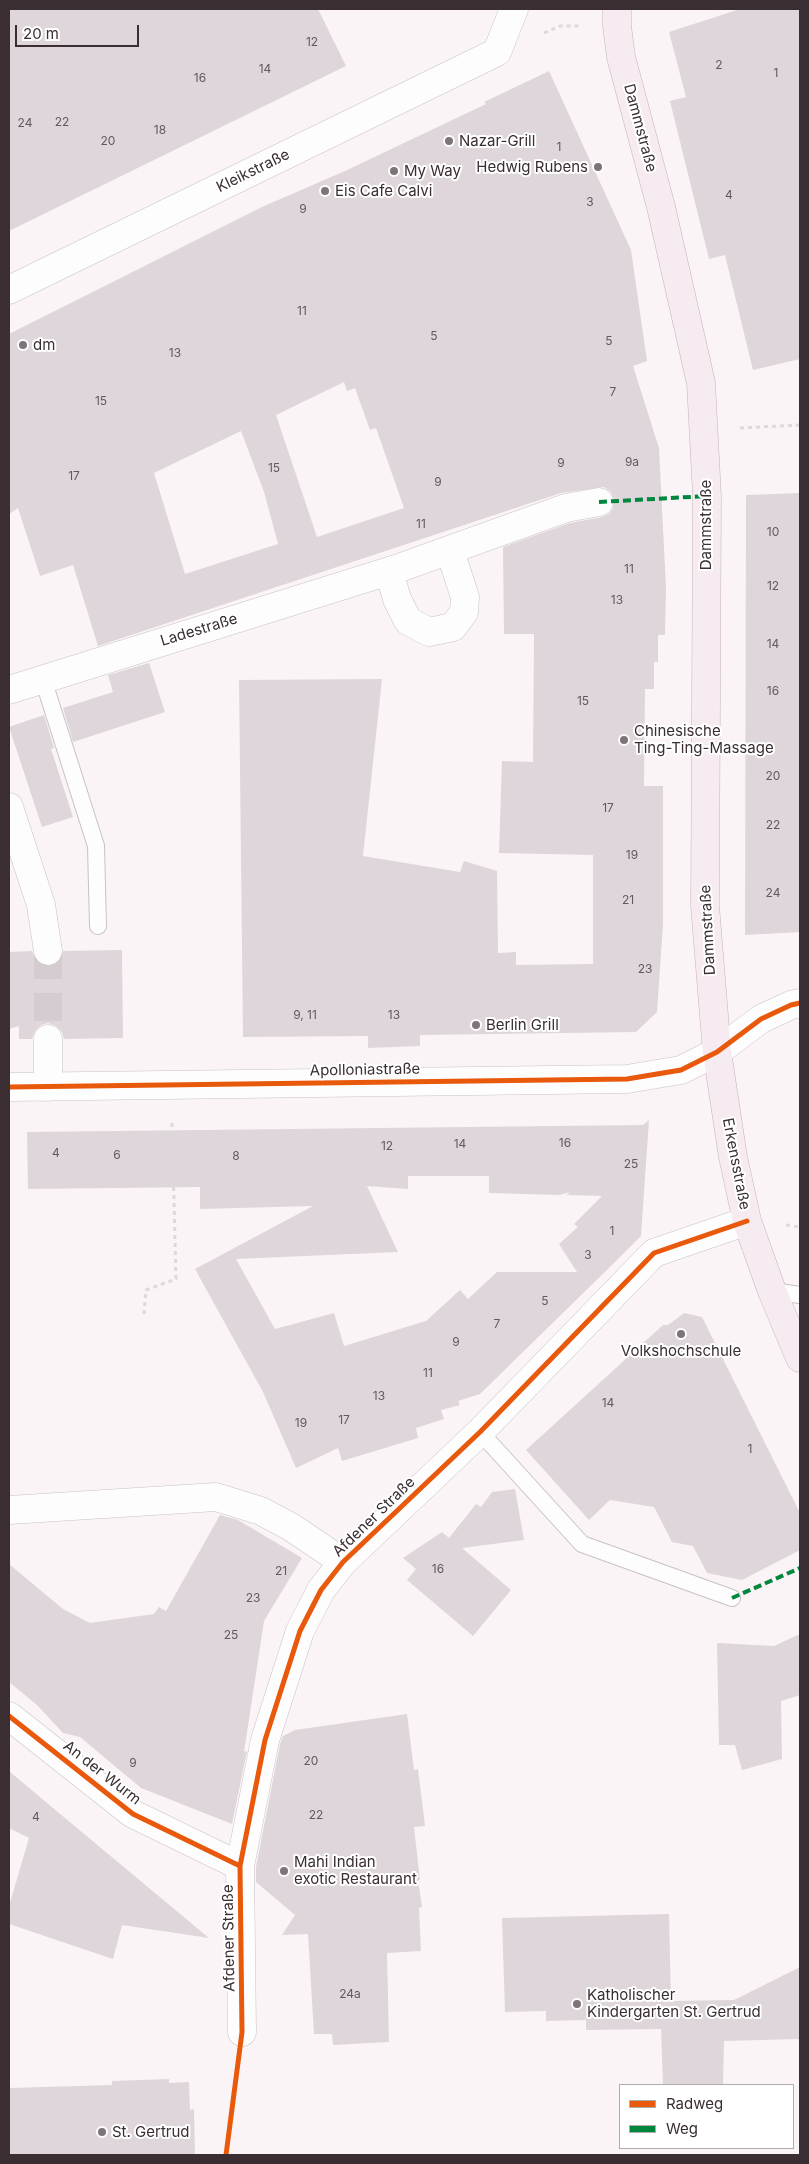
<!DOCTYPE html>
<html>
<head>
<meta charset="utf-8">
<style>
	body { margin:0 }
	#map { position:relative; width:809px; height:2164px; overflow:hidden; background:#faf4f7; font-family:Inter,sans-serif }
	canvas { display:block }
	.frame { position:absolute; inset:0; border:10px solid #3a2e33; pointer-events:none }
	.legend { position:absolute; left:619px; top:2084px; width:175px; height:65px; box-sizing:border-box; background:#fff; border:1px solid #b0abad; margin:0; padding:6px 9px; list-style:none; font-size:15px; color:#3a2e33 }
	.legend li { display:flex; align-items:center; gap:10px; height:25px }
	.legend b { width:25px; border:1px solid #b0abad }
	.scale { position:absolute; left:15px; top:25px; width:124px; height:22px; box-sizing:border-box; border:2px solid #3a2e33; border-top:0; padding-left:6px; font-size:15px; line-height:18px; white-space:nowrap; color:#3a2e33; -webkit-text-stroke:4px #fff; paint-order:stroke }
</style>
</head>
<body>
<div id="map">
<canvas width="809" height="2164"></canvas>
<div class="frame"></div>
<ul class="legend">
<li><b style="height:6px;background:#e8590c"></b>Radweg</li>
<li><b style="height:6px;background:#00873e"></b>Weg</li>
</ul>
<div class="scale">20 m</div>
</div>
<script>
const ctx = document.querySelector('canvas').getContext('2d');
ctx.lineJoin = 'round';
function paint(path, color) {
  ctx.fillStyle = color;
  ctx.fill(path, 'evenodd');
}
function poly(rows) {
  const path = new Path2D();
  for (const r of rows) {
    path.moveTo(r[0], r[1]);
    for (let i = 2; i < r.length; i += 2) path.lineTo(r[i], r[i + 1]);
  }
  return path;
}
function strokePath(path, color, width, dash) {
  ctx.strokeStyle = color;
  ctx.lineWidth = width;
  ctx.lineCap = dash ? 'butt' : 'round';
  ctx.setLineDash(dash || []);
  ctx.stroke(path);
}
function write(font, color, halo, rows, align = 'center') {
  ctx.font = font + ' Inter,sans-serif';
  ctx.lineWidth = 4;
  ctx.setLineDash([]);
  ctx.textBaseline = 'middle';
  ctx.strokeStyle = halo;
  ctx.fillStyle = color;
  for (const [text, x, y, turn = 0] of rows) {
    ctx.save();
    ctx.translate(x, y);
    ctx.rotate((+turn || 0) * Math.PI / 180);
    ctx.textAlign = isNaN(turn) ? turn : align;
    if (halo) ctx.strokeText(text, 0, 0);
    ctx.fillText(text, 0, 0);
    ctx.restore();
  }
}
paint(poly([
	[9,9,318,9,346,66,9,231],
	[740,9,800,9,800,359,753,370,725,255,709,259,670,101,686,97,669,32],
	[549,71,631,250,647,361,633,366,659,448,666,588,665,635,658,635,658,662,654,662,654,689,645,689,644,786,663,786,663,924,657,1012,636,1032,420,1035,420,1046,368,1048,368,1036,243,1037,239,680,382,679,363,856,460,872,464,861,497,871,498,953,516,952,516,965,593,964,593,855,499,853,502,761,533,762,534,634,504,634,503,547,570,523,602,517,609,514,613,508,614,499,611,492,604,487,561,493,98,646,73,565,40,576,18,508,9,514,9,334,262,207,345,171,486,104,484,102],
	[344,382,347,391,355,388,370,430,376,428,404,508,317,537,276,415],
	[241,431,264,492,278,544,185,574,154,473],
	[800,493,800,932,745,935,746,495],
	[149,663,165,712,73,742,63,708,113,692,108,675],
	[44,715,54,748,51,749,73,817,42,827,9,727],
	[122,950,123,1038,64,1039,62,1032,56,1026,48,1023,41,1025,35,1031,32,1039,19,1039,19,1026,9,1029,9,952,32,951,36,961,43,966,50,966,58,963,63,951],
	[649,1120,641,1236,614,1263,480,1394,458,1401,460,1405,441,1410,444,1419,416,1428,418,1438,342,1461,338,1448,296,1468,263,1392,195,1269,313,1206,200,1209,200,1187,28,1189,27,1132,643,1125],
	[408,1176,489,1176,489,1193,559,1195,570,1192,566,1195,602,1196,574,1224,578,1227,559,1244,577,1272,497,1272,468,1299,460,1290,426,1321,344,1346,334,1313,275,1329,236,1259,398,1252,367,1186,408,1189],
	[684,1313,702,1317,800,1513,800,1550,742,1580,707,1573,693,1546,672,1542,654,1507,610,1500,589,1520,526,1450,663,1325,668,1325],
	[515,1489,524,1540,462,1548,511,1590,473,1636,407,1580,416,1569,403,1558,442,1532,449,1538,476,1504,481,1507,492,1492],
	[220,1515,238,1520,302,1558,264,1621,244,1752,247,1751,232,1824,141,1788,80,1737,63,1733,37,1705,9,1682,9,1564,63,1609,90,1623,154,1614,159,1607,166,1611],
	[800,1634,800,1695,781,1701,782,1759,742,1770,735,1745,719,1745,717,1643,774,1646],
	[407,1714,414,1770,418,1769,425,1826,414,1827,420,1880,418,1880,422,1907,419,1908,421,1951,387,1953,389,2042,333,2045,332,2034,314,2034,308,1934,282,1935,295,1915,256,1882,256,1867,280,1744,283,1736,295,1730],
	[9,1771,59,1813,209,1938,122,1925,113,1959,9,1924,9,1906,29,1838,9,1828],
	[669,1914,671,2001,734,2000,800,1967,800,2039,724,2041,723,2085,663,2085,661,2029,586,2030,586,2020,546,2021,546,2011,505,2012,502,1918],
	[169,2079,169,2083,189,2082,190,2110,194,2109,195,2155,9,2155,9,2088,112,2085,112,2081]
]), '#ded6da');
strokePath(poly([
	[48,951,48,1039]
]), '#d4ccd0', 28, [28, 14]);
const lane = poly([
	[43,679,96,846,98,926],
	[772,1291,800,1295],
	[480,1432,582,1544,732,1598]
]);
const street = poly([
	[9,290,497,52,514,9],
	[389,571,397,599,408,621,429,632,453,627,464,612,465,597,450,551],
	[9,690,402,567,566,508,599,502],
	[9,807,41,905,48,951],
	[48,1039,48,1087],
	[9,1087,627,1079,681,1070,717,1052,761,1019,791,1005,800,1003],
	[9,1510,216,1497,261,1511,291,1527,343,1562],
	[9,1716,133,1814,240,1866],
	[242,2032,240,1866,265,1740,300,1631,321,1590,343,1562,480,1432,654,1253,747,1221]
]);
const primary = poly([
	[617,9,617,26,621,57,661,207,701,383,707,496,705,906,717,1052,733,1157,747,1221,772,1291,800,1358]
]);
strokePath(lane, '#c9c1c4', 18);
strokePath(street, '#c9c1c4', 29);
strokePath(primary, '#c6b2bc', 29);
strokePath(poly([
	[544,33,560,26,581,26],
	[740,428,800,425],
	[786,1225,800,1227],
	[144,1314,146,1290,176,1279,172,1121]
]), '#dbdada', 3, [4, 4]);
strokePath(lane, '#fefdfe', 16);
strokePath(street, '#fefdfe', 28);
strokePath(primary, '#f6ebf0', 28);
strokePath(poly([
	[599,502,707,496],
	[732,1598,800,1568]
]), '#00873e', 4, [8, 4]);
strokePath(poly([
	[9,1087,627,1079,681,1070,717,1052,761,1019,791,1005,800,1003],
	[9,1716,133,1814,240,1866],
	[226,2155,242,2032,240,1866,265,1740,300,1631,321,1590,343,1562,480,1432,654,1253,747,1221]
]), '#e8590c', 5);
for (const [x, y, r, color] of [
	[449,141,5,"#7d7378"],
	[598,167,5,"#7d7378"],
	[394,171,5,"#7d7378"],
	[325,191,5,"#7d7378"],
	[23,345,5,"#7d7378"],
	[624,740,5,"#7d7378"],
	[476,1025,5,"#7d7378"],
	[681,1334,5,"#7d7378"],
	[284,1871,5,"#7d7378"],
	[577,2004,5,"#7d7378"],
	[102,2132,5,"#7d7378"]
]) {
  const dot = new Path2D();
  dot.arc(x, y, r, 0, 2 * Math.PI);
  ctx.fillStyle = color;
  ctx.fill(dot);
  strokePath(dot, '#fff', 2);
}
write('12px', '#63585d', null, [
	["12",312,42],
	["2",719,65],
	["14",265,69],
	["1",776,73],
	["16",200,78],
	["22",62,122],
	["24",25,123],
	["18",160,130],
	["20",108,141],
	["1",559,147],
	["4",729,195],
	["3",590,202],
	["9",303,209],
	["11",302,311],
	["5",434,336],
	["5",609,341],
	["13",175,353],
	["7",613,392],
	["15",101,401],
	["9a",632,462],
	["9",561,463],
	["15",274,468],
	["17",74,476],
	["9",438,482],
	["11",421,524],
	["10",773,532],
	["11",629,569],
	["12",773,586],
	["13",617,600],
	["14",773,644],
	["16",773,691],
	["15",583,701],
	["20",773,776],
	["17",608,808],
	["22",773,825],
	["19",632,855],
	["24",773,893],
	["21",628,900],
	["23",645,969],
	["9, 11",305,1015],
	["13",394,1015],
	["16",565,1143],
	["14",460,1144],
	["12",387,1146],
	["4",56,1153],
	["6",117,1155],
	["8",236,1156],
	["25",631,1164],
	["1",612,1231],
	["3",588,1255],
	["5",545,1301],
	["7",497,1324],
	["9",456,1342],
	["11",428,1373],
	["13",379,1396],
	["14",608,1403],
	["17",344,1420],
	["19",301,1423],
	["1",750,1449],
	["16",438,1569],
	["21",281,1571],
	["23",253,1598],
	["25",231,1635],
	["20",311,1761],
	["9",133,1763],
	["22",316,1815],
	["4",36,1817],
	["24a",350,1994]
]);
write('15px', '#3a2e33', '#fff', [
	["Dammstraße",640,128,75],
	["Kleikstraße",253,171,-26],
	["Dammstraße",706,525,-90],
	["Ladestraße",199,630,-17],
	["Dammstraße",708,930,-93],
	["Apolloniastraße",365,1070,-1],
	["Erkensstraße",736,1164,79],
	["Afdener Straße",374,1517,-44],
	["An der Wurm",102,1773,38],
	["Afdener Straße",229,1938,-91]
]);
write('15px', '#3a2e33', '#fff', [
	["Nazar-Grill",459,141],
	["Hedwig Rubens",588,167,"right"],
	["My Way",404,171],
	["Eis Cafe Calvi",335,191],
	["dm",33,345],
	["Chinesische",634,731],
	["Ting-Ting-Massage",634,748],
	["Berlin Grill",486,1025],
	["Volkshochschule",681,1351,"center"],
	["Mahi Indian",294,1862],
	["exotic Restaurant",294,1879],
	["Katholischer",587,1995],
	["Kindergarten St. Gertrud",587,2012],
	["St. Gertrud",112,2132]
], 'left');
</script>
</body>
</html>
